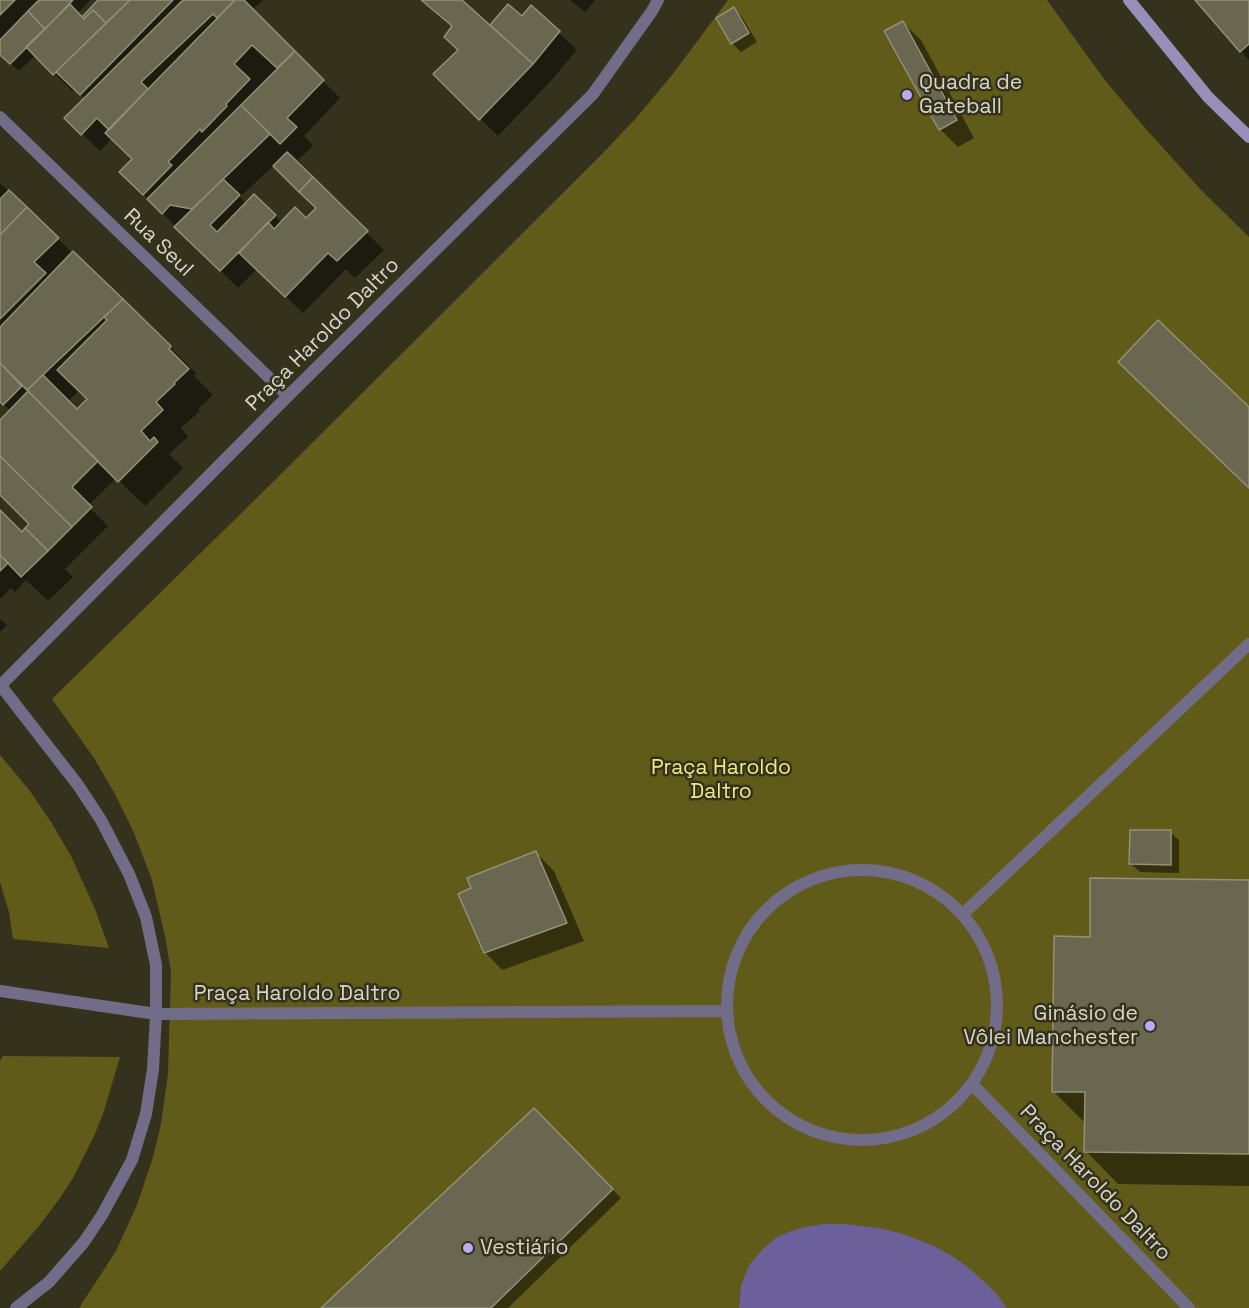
<!DOCTYPE html>
<html>
<head>
<meta charset="utf-8">
<style>
	body { margin:0 }
	canvas { display:block; background:#34321c }
</style>
</head>
<body>
<canvas width="1249" height="1308"></canvas>
<script>
const ctx = document.querySelector('canvas').getContext('2d');
ctx.lineJoin = 'round';
function paint(path, color) {
  ctx.fillStyle = color;
  ctx.fill(path, 'evenodd');
}
function poly(rows) {
  const path = new Path2D();
  for (const r of rows) {
    if (r.length === 3) {
      path.moveTo(r[0] + r[2], r[1]);
      path.arc(r[0], r[1], r[2], 0, 2 * Math.PI);
      continue;
    }
    path.moveTo(r[0], r[1]);
    for (let i = 2; i < r.length; i += 2) path.lineTo(r[i], r[i + 1]);
  }
  return path;
}
function strokePath(path, color, width, dash) {
  ctx.strokeStyle = color;
  ctx.lineWidth = width;
  ctx.lineCap = dash ? 'butt' : 'round';
  ctx.setLineDash(dash || []);
  ctx.stroke(path);
}
function write(font, color, halo, rows, align = 'center') {
  ctx.font = font + ' "Space Grotesk",sans-serif';
  ctx.lineWidth = 5;
  ctx.setLineDash([]);
  ctx.textBaseline = 'middle';
  ctx.strokeStyle = halo;
  ctx.fillStyle = color;
  for (const [text, x, y, turn = 0] of rows) {
    ctx.save();
    ctx.translate(x, y);
    ctx.rotate((+turn || 0) * Math.PI / 180);
    ctx.textAlign = isNaN(turn) ? turn : align;
    if (halo) ctx.strokeText(text, 0, 0);
    ctx.fillText(text, 0, 0);
    ctx.restore();
  }
}
paint(poly([
	[728,0,1047,0,1104,79,1145,128,1202,191,1249,237,1249,1308,79,1308,116,1251,137,1205,153,1157,161,1124,168,1074,171,971,165,936,152,880,134,833,115,794,94,758,52,699,272,483,602,154,637,117,672,75],
	[0,755,30,791,51,822,71,856,95,909,109,948,13,939,9,912,0,882],
	[3,1056,120,1057,103,1114,94,1136,73,1178,60,1198,39,1226,0,1271,0,1061]
]), '#615b1a');
paint(poly([
	[824,1224,846,1224,879,1228,903,1234,934,1246,955,1258,970,1269,995,1292,1007,1308,739,1308,741,1286,744,1278,750,1264,763,1249,777,1237,791,1231,805,1227]
]), '#6c609b');
paint(poly([
	[0,0,90,0,77,14,82,19,100,0,263,0,252,10,340,98,304,136,313,146,298,160,288,151,286,153,384,250,355,278,346,269,303,313,257,269,238,288,121,172,133,159,112,138,100,151,66,118,85,99,75,88,72,91,36,55,19,71,0,53,0,42,2,40,0,38],
	[274,165,318,209,307,220,282,223,254,196,246,204,240,197],
	[419,0,459,0,490,27,508,6,522,19,531,7,577,50,550,82,498,136,435,74,459,51,453,28],
	[570,0,595,0,585,12],
	[1197,0,1249,0,1249,60,1241,51],
	[734,9,742,17,757,42,741,52,732,43],
	[903,23,921,40,974,138,958,147,940,129],
	[0,183,170,347,196,373,194,376,213,395,198,409,200,411,181,428,188,437,169,454,183,468,145,506,116,478,88,506,108,526,65,569,73,577,48,601,26,580,15,592,11,588,0,599,0,512,22,534,31,524,0,493,0,423,11,411,2,403,0,405],
	[11,373,30,391,28,393,9,375],
	[80,390,89,400,77,411,67,402],
	[0,619,7,625,0,632],
	[1170,832,1179,840,1179,873,1140,872,1131,864],
	[536,853,554,871,584,941,502,970,485,952],
	[1249,881,1249,1186,1118,1184,1086,1151,1086,1124,1053,1091,1091,938],
	[534,1110,621,1198,508,1308,324,1308]
]), '#0007');
const building = poly([
	[0,0,15,0,0,15,0,0],
	[39,0,73,0,45,29,28,11,39,0],
	[98,0,130,0,106,23,93,10,84,19,82,17,98,0],
	[130,0,173,0,80,95,56,72,130,0],
	[183,0,235,0,217,18,213,14,141,82,148,89,109,130,97,118,81,135,64,118,183,0],
	[235,0,244,0,295,51,277,68,252,45,234,64,250,79,226,104,227,106,202,132,200,129,168,162,172,165,143,195,119,172,132,159,105,133,235,0],
	[421,0,462,0,533,64,479,120,433,74,458,50,444,37,452,26,421,0],
	[1195,0,1249,0,1249,44,1240,52,1195,0],
	[70,4,84,19,93,10,106,23,53,75,26,47,70,4],
	[508,4,522,16,531,5,560,31,533,64,490,25,508,4],
	[734,7,749,33,731,44,716,18,734,7],
	[28,11,45,29,10,64,0,55,0,40,28,11],
	[903,21,957,120,939,130,884,31,903,21],
	[295,51,324,80,287,118,297,127,280,144,241,105,295,51],
	[241,105,270,134,192,209,170,205,162,214,147,199,241,105],
	[287,152,313,177,299,192,273,166,287,152],
	[313,177,368,231,337,261,328,253,285,297,239,253,268,222,274,229,295,207,306,218,316,208,299,192,313,177],
	[223,179,240,195,210,225,217,232,254,194,276,215,220,271,174,227,223,179],
	[9,190,27,207,0,235,0,199,9,190],
	[27,207,59,238,34,262,46,273,0,319,0,235,27,207],
	[73,251,123,299,27,390,0,363,0,327,73,251],
	[123,299,171,346,169,349,189,369,174,383,175,384,156,402,163,410,141,431,150,441,154,437,158,442,118,482,27,390,43,375,77,409,87,399,57,370,107,320,104,317,123,299],
	[1158,320,1249,407,1249,488,1118,362,1158,320],
	[0,363,22,386,3,405,0,402,0,363],
	[28,391,98,461,72,487,92,507,72,527,0,456,0,420,28,391],
	[0,456,72,527,48,551,25,528,29,524,0,495,0,456],
	[0,510,22,532,25,528,48,551,21,577,0,555,0,510],
	[0,555,8,563,0,571,0,555],
	[1130,830,1171,830,1171,865,1129,864,1130,830],
	[536,851,567,923,484,953,458,894,471,888,467,878,536,851],
	[1090,878,1249,880,1249,1154,1084,1152,1085,1092,1052,1092,1054,936,1090,937,1090,878],
	[534,1108,613,1189,491,1308,321,1308,534,1108]
]);
paint(building, '#69674f');
strokePath(building, '#929178', 1.5);
strokePath(poly([
	[1,686,78,785,101,820,129,874,146,917,156,965,156,1014,153,1069,146,1114,132,1160,102,1215,84,1242,49,1282,16,1308],
	[862,1005,135],
	[963,914,1249,644],
	[0,991,156,1014,726,1011],
	[973,1085,1189,1308]
]), '#716d88', 12);
strokePath(poly([
	[0,117,288,396],
	[0,686,288,396,593,94,652,11,658,0]
]), '#716d88', 12);
strokePath(poly([
	[1129,0,1208,97,1249,137]
]), '#958fb9', 12);
for (const [x, y, r, color] of [
	[907,95,6,"#b9abf7"],
	[1150,1026,6,"#b9abf7"],
	[468,1248,6,"#b9abf7"]
]) {
  const dot = new Path2D();
  dot.arc(x, y, r, 0, 2 * Math.PI);
  ctx.fillStyle = color;
  ctx.fill(dot);
  strokePath(dot, '#34321c', 2);
}
write('21px', '#d7d6c9', '#34321c', [
	["Quadra de",919,83],
	["Gateball",919,107],
	["Ginásio de",1138,1014,"right"],
	["Vôlei Manchester",1138,1038,"right"],
	["Vestiário",480,1248]
], 'left');
write('21px', '#d7d6c9', '#34321c', [
	["Rua Seul",158,243,44],
	["Praça Haroldo Daltro",323,335,-45],
	["Praça Haroldo Daltro",297,994],
	["Praça Haroldo Daltro",1095,1183,46]
]);
write('21px', '#f1e986', '#34321c', [
	["Praça Haroldo",721,768],
	["Daltro",721,792]
]);
</script>
</body>
</html>
